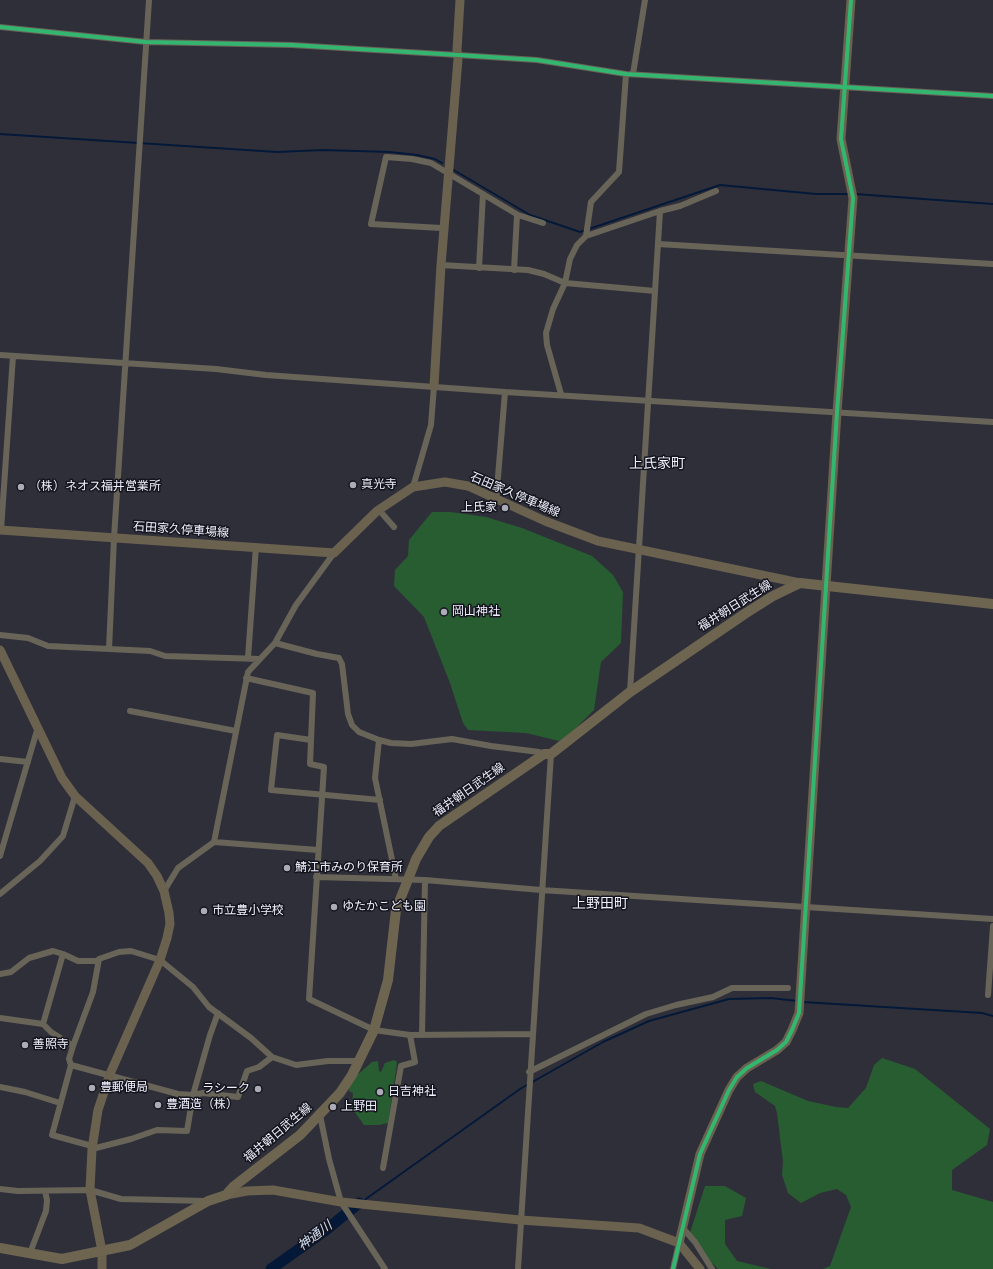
<!DOCTYPE html>
<html>
<head>
<meta charset="utf-8">
<style>
	body { margin:0 }
	canvas { display:block; background:#2f2f3a }
</style>
</head>
<body>
<canvas width="993" height="1269"></canvas>
<script>
const ctx = document.querySelector('canvas').getContext('2d');
ctx.lineJoin = 'round';
function paint(path, color) {
  ctx.fillStyle = color;
  ctx.fill(path, 'evenodd');
}
function poly(rows) {
  const path = new Path2D();
  for (const r of rows) {
    path.moveTo(r[0], r[1]);
    for (let i = 2; i < r.length; i += 2) path.lineTo(r[i], r[i + 1]);
  }
  return path;
}
function strokePath(path, color, width, dash) {
  ctx.strokeStyle = color;
  ctx.lineWidth = width;
  ctx.lineCap = dash ? 'butt' : 'round';
  ctx.setLineDash(dash || []);
  ctx.stroke(path);
}
function write(font, color, halo, rows, align = 'center') {
  ctx.font = font + ' Rubik,"Noto Sans JP",sans-serif';
  ctx.lineWidth = 3;
  ctx.setLineDash([]);
  ctx.textBaseline = 'middle';
  ctx.strokeStyle = halo;
  ctx.fillStyle = color;
  for (const [text, x, y, turn = 0] of rows) {
    ctx.save();
    ctx.translate(x, y);
    ctx.rotate((+turn || 0) * Math.PI / 180);
    ctx.textAlign = isNaN(turn) ? turn : align;
    if (halo) ctx.strokeText(text, 0, 0);
    ctx.fillText(text, 0, 0);
    ctx.restore();
  }
}
paint(poly([
	[432,512,451,512,486,517,522,528,592,556,613,575,623,592,621,643,601,662,594,710,570,734,559,741,526,733,468,730,463,723,450,683,424,617,394,586,395,570,408,556,409,540],
	[882,1058,915,1069,990,1129,987,1145,952,1170,952,1190,993,1202,993,1269,823,1269,830,1266,851,1207,846,1195,837,1189,820,1193,801,1203,788,1193,782,1175,783,1162,777,1113,775,1106,755,1092,753,1084,761,1081,808,1101,836,1107,848,1108,866,1088,874,1065],
	[394,1060,397,1062,396,1071,388,1123,379,1125,364,1125,352,1108,353,1093,349,1091,349,1087,355,1077,372,1062,378,1061,379,1071,381,1072,385,1063],
	[705,1186,725,1186,746,1198,742,1216,725,1220,725,1244,737,1261,771,1269,718,1269,688,1239]
]), '#275d31');
strokePath(poly([
	[0,134,277,152,323,150,390,152,417,155,435,159,442,163],
	[452,169,530,215,580,232,720,185,816,194,850,194],
	[855,194,993,204],
	[803,1002,982,1013,993,1016],
	[363,1201,520,1089,603,1042,649,1021,729,999,771,998,797,1001]
]), '#041938', 2);
strokePath(poly([
	[271,1269,326,1230,359,1203]
]), '#041938', 11);
strokePath(poly([
	[0,27,146,42,292,45,458,55,537,60,626,74,993,96],
	[633,74,645,0],
	[441,228,371,224,386,157,412,159,431,163,518,215,543,223],
	[586,236,591,202,619,172,626,74],
	[658,244,993,264],
	[441,265,528,270,544,274,565,283,655,291],
	[479,268,483,194],
	[514,270,517,215],
	[0,355,216,369,266,375,505,392,993,422],
	[561,394,547,345,546,333,553,309,565,283,570,259,577,245,586,236,660,211,680,206,716,191],
	[413,487,431,425,434,386],
	[496,501,505,392],
	[379,510,394,527],
	[1,530,13,356],
	[0,635,28,638,48,646,150,651,165,656,260,659],
	[275,643,317,654,339,658,342,664,348,714,352,725,359,732,379,740,391,743,411,744,452,739,491,746,539,752,544,754],
	[109,649,114,538,149,0],
	[248,658,256,546],
	[246,678,313,693,310,764,324,767,309,999,374,1030,410,1035,532,1034],
	[630,692,660,211],
	[130,711,236,731],
	[311,740,277,735,271,790,380,800],
	[379,740,375,778,396,879],
	[0,759,28,762],
	[214,842,248,672,275,643,296,605,334,553],
	[0,856,38,727],
	[316,877,425,880,541,890,993,919],
	[164,891,178,868,214,842,318,850],
	[0,894,40,861,63,836,75,796],
	[63,954,78,961,98,961],
	[0,974,11,972,29,958,53,951,63,954,43,1024],
	[988,995,993,926],
	[0,1018,43,1024,51,1032,73,1046,93,992,99,959,119,952,131,951,160,960,193,987,209,1007,251,1038,272,1057,296,1065,328,1061,358,1061],
	[422,1035,425,880],
	[73,1046,69,1059,71,1065,52,1135,92,1146],
	[71,1065,178,1094,193,1095,203,1093,238,1097,247,1071,259,1067,272,1057],
	[529,1072,646,1014,676,1005,713,997,732,988,788,988],
	[0,1087,25,1092,60,1103],
	[320,1115,329,1159,341,1202,385,1269],
	[92,1149,131,1139,157,1130,187,1131,193,1095,210,1035,218,1013],
	[383,1168,401,1066,415,1062,410,1035],
	[0,1189,18,1191,90,1190,121,1199,207,1201],
	[682,1227,695,1242,712,1269],
	[30,1253,46,1211,47,1200,45,1191],
	[518,1269,551,754],
	[673,1269,679,1243]
]), '#696458', 6);
strokePath(poly([
	[434,386,441,265,458,59,457,50,460,0],
	[0,530,334,553,377,511,413,487,445,482,468,486,545,521,598,541,800,583],
	[0,650,62,778,75,796,148,863,157,876,164,891,169,913,170,924,167,938,160,960,110,1074,98,1110,92,1149,90,1190,102,1251,102,1269],
	[226,1195,247,1191,273,1190,341,1202,520,1220,639,1228,679,1243,700,1269],
	[679,1243,700,1154,729,1090,737,1077,747,1068,777,1050,786,1042,792,1030,799,1013,837,412,853,198,841,139,851,0]
]), '#6a614e', 9);
strokePath(poly([
	[0,1248,62,1259,130,1245,208,1201,226,1195,233,1187,300,1135,340,1093,352,1075,374,1030,388,980,396,910,416,859,429,837,439,826,544,754,551,754,630,692,746,613,773,596,800,583,993,604]
]), '#6d6550', 10);
strokePath(poly([
	[0,27,146,42,292,45,458,55,537,60,626,74,993,96],
	[673,1269,700,1154,729,1090,737,1077,747,1068,777,1050,786,1042,792,1030,799,1013,837,412,853,198,841,139,851,0]
]), '#33b770', 4);
for (const [x, y, r, color] of [
	[353,485,4,"#acacb9"],
	[21,487,4,"#acacb9"],
	[505,508,4,"#acacb9"],
	[444,612,4,"#acacb9"],
	[287,868,4,"#acacb9"],
	[334,907,4,"#acacb9"],
	[204,911,4,"#acacb9"],
	[25,1045,4,"#acacb9"],
	[92,1088,4,"#acacb9"],
	[258,1089,4,"#acacb9"],
	[380,1092,4,"#acacb9"],
	[158,1105,4,"#acacb9"],
	[333,1107,4,"#acacb9"]
]) {
  const dot = new Path2D();
  dot.arc(x, y, r, 0, 2 * Math.PI);
  ctx.fillStyle = color;
  ctx.fill(dot);
  strokePath(dot, '#14141d', 1.5);
}
write('12px', '#efeffe', '#14141d', [
	["真光寺",361,485],
	["（株）ネオス福井営業所",29,487],
	["上氏家",497,508,"right"],
	["岡山神社",452,612],
	["鯖江市みのり保育所",295,868],
	["ゆたかこども園",342,907],
	["市立豊小学校",212,911],
	["善照寺",33,1045],
	["豊郵便局",100,1088],
	["ラシーク",250,1089,"right"],
	["日吉神社",388,1092],
	["豊酒造（株）",166,1105],
	["上野田",341,1107]
], 'left');
write('12px', '#efeffe', '#14141d', [
	["石田家久停車場線",515,495,23],
	["石田家久停車場線",181,530,4],
	["福井朝日武生線",735,606,-32],
	["福井朝日武生線",469,790,-35],
	["福井朝日武生線",278,1133,-40]
]);
write('italic 13px', '#d2e0f3', '#14141d', [
	["神通川",315,1236,-37]
]);
write('14px', '#efeffe', '#14141d', [
	["上氏家町",657,464],
	["上野田町",600,904]
]);
</script>
</body>
</html>
